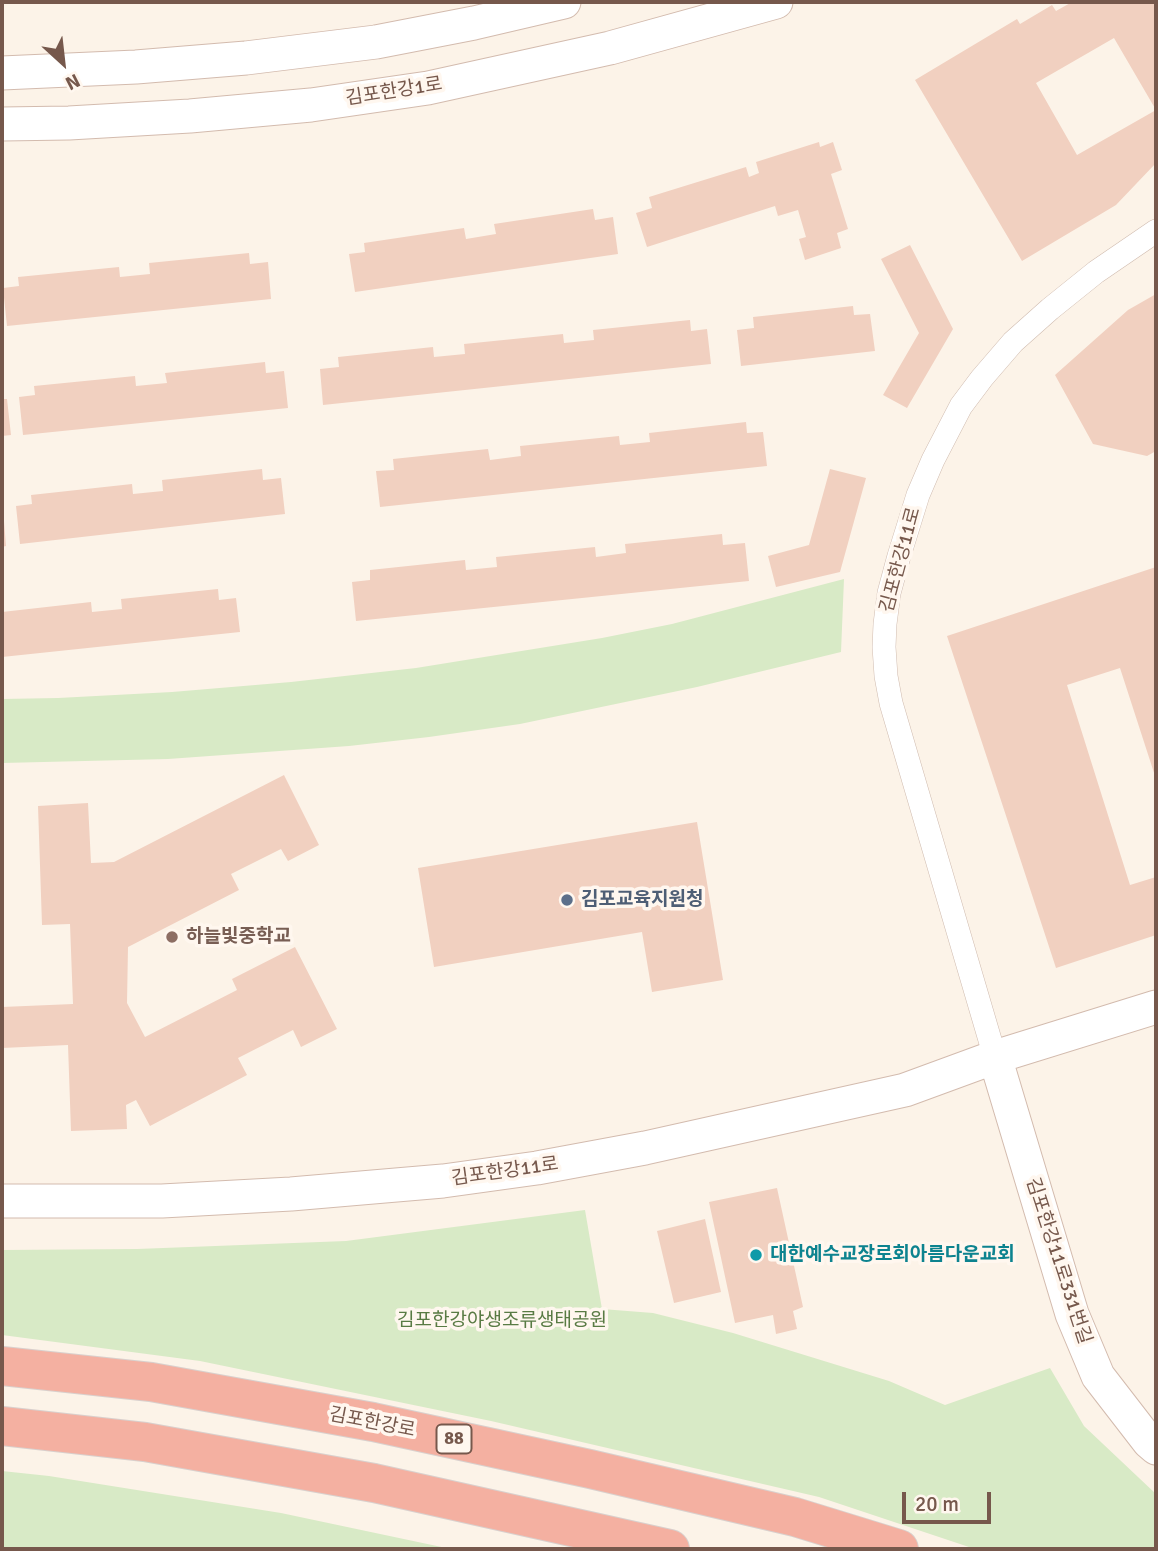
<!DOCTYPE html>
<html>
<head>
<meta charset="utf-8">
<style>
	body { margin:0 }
	#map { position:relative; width:1158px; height:1551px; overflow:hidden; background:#fcf3e8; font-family:Signika,sans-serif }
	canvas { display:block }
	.frame { position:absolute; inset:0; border:4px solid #76584c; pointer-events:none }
	.north { position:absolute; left:28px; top:28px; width:70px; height:70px; -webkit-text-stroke:5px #fff7ef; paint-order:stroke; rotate:153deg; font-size:19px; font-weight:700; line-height:28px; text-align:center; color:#76584c }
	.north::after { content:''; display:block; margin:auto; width:24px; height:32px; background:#76584c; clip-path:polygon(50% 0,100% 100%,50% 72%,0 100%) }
	.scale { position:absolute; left:902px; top:1492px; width:89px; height:32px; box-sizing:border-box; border:4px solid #76584c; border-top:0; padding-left:9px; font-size:21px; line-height:24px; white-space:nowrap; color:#76584c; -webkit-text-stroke:5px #fff7ef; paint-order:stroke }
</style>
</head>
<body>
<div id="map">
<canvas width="1158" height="1551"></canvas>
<div class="frame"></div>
<div class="north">N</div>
<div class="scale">20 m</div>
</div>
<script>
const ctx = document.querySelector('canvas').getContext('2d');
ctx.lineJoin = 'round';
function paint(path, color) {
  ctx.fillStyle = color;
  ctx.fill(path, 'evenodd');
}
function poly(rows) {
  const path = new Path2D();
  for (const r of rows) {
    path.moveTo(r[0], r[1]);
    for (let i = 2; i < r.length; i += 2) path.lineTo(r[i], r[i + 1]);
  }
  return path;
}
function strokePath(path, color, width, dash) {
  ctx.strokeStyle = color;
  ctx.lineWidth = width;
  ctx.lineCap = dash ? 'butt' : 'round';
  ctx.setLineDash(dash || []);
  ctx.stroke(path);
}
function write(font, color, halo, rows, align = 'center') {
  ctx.font = font + ' Signika,"Noto Sans KR",sans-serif';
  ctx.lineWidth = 7;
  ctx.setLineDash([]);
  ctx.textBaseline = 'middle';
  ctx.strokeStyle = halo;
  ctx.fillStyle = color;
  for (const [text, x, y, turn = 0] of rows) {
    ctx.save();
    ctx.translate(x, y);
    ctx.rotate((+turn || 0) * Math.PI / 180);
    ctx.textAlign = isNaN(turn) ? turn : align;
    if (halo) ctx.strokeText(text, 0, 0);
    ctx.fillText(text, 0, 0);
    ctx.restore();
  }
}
paint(poly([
	[844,579,841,652,697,687,520,724,429,737,349,746,168,759,2,763,2,699,58,698,172,692,291,682,416,668,602,638,672,624],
	[585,1210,602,1309,653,1313,733,1333,889,1381,945,1405,1050,1368,1084,1426,1156,1494,1156,1549,975,1549,819,1497,491,1421,200,1361,2,1335,2,1250,137,1249,346,1241],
	[2,1471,49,1476,281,1513,451,1549,2,1549]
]), '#d8eac6');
paint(poly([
	[1072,2,1156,2,1156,43,1154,45,1156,49,1156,163,1116,205,1022,261,915,80,1017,19,1020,24,1052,5,1056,11],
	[1114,38,1156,110,1077,155,1036,83],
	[819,142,820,147,833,142,842,170,831,174,848,229,837,233,841,248,805,260,799,239,806,237,798,210,778,216,775,206,647,247,636,213,652,208,649,197,746,167,749,177,759,173,756,162],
	[593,209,595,220,613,217,618,254,355,292,349,254,365,252,364,243,464,228,466,239,496,234,494,224],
	[910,245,953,329,907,408,883,395,919,333,881,259],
	[249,253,250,264,268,262,271,299,7,326,3,288,19,286,18,277,119,267,120,277,150,274,149,263],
	[1156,294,1156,451,1147,456,1093,444,1055,375,1128,310],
	[853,306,854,315,870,314,875,351,741,366,737,330,754,328,753,317],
	[690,320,691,331,707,329,711,364,323,405,320,369,339,367,338,357,433,347,434,357,465,354,464,344,563,334,564,343,594,340,593,330],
	[265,362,266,373,284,371,288,408,23,435,19,397,35,395,34,386,135,376,136,386,167,383,165,373],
	[2,399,7,399,11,435,2,436],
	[746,422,747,433,763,432,767,466,380,507,376,471,394,470,393,459,488,449,490,460,521,456,520,446,619,436,620,445,650,442,649,433],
	[262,469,263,480,281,478,285,514,20,544,16,506,32,504,31,495,132,484,133,494,163,491,162,480],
	[830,469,866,478,840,572,776,587,768,556,809,545],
	[2,521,4,521,6,546,2,547],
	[722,534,723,545,745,543,749,581,356,621,352,582,370,580,370,570,465,560,466,570,497,567,496,557,595,547,596,557,626,553,625,544],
	[1156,567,1156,620,1155,620,1156,625,1156,779,1120,668,1067,685,1130,885,1156,877,1156,935,1056,968,947,636],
	[218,589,219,600,236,598,240,632,2,657,2,612,91,602,92,612,122,609,121,599],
	[284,775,319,845,288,861,281,849,231,874,239,890,128,947,127,1003,145,1037,237,990,232,979,295,947,337,1029,301,1047,293,1030,238,1058,247,1075,150,1126,136,1100,126,1105,127,1129,71,1131,68,1045,2,1048,2,1007,73,1004,70,924,42,925,38,806,88,803,91,863,114,862],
	[697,822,723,980,652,992,642,932,434,967,418,868],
	[777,1188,803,1307,793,1311,797,1329,776,1334,773,1315,735,1323,709,1202],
	[705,1219,721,1292,674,1303,657,1231]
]), '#f1d0c0');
const street = poly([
	[995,1057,891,703,886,676,884,647,885,624,889,593,899,556,918,495,933,460,961,406,982,378,1013,342,1050,309,1096,272,1156,231]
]);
const secondary = poly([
	[2,73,136,67,246,58,376,42,474,23,564,2],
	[2,124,69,123,190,116,311,105,428,88,610,48,776,2],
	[995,1057,1072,1314,1098,1376,1149,1442,1156,1448],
	[2,1201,162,1201,291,1194,443,1181,537,1168,645,1148,905,1090,995,1057,1156,1007]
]);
const highway = poly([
	[2,1366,151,1382,373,1422,590,1469,795,1517,899,1549],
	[2,1426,145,1442,374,1483,670,1549]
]);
strokePath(street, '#d0bcb0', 24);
strokePath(secondary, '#d3bbae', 35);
strokePath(highway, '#d9d0cd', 40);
strokePath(street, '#fff', 23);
strokePath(secondary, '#fff', 33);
strokePath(highway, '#f4b0a1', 38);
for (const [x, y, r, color] of [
	[567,900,7,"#5c6f8a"],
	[172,937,7,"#8d6e63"],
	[756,1255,7,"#0f9aa8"]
]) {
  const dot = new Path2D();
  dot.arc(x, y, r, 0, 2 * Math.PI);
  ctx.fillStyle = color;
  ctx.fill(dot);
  strokePath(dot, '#fff7ef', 2.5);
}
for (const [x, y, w] of [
	[454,1439,35]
]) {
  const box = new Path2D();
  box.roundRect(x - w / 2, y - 14.5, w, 29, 5);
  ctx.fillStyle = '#fff7ef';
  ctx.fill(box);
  strokePath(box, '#76584c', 2);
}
write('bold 18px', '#76584c', null, [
	["88",454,1439]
]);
write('19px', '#76584c', '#fff7ef', [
	["김포한강1로",394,92,-9],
	["김포한강11로",901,560,-75],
	["김포한강11로",505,1172,-8],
	["김포한강11로331번길",1058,1261,72],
	["김포한강로",372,1423,11]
]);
write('bold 19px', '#4e5e75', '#fff7ef', [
	["김포교육지원청",581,900]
], 'left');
write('bold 19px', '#785e54', '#fff7ef', [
	["하늘빛중학교",186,937]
], 'left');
write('bold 19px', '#0d838f', '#fff7ef', [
	["대한예수교장로회아름다운교회",770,1255]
], 'left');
write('19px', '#597b44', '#fff7ef', [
	["김포한강야생조류생태공원",502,1321]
]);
</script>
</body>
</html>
